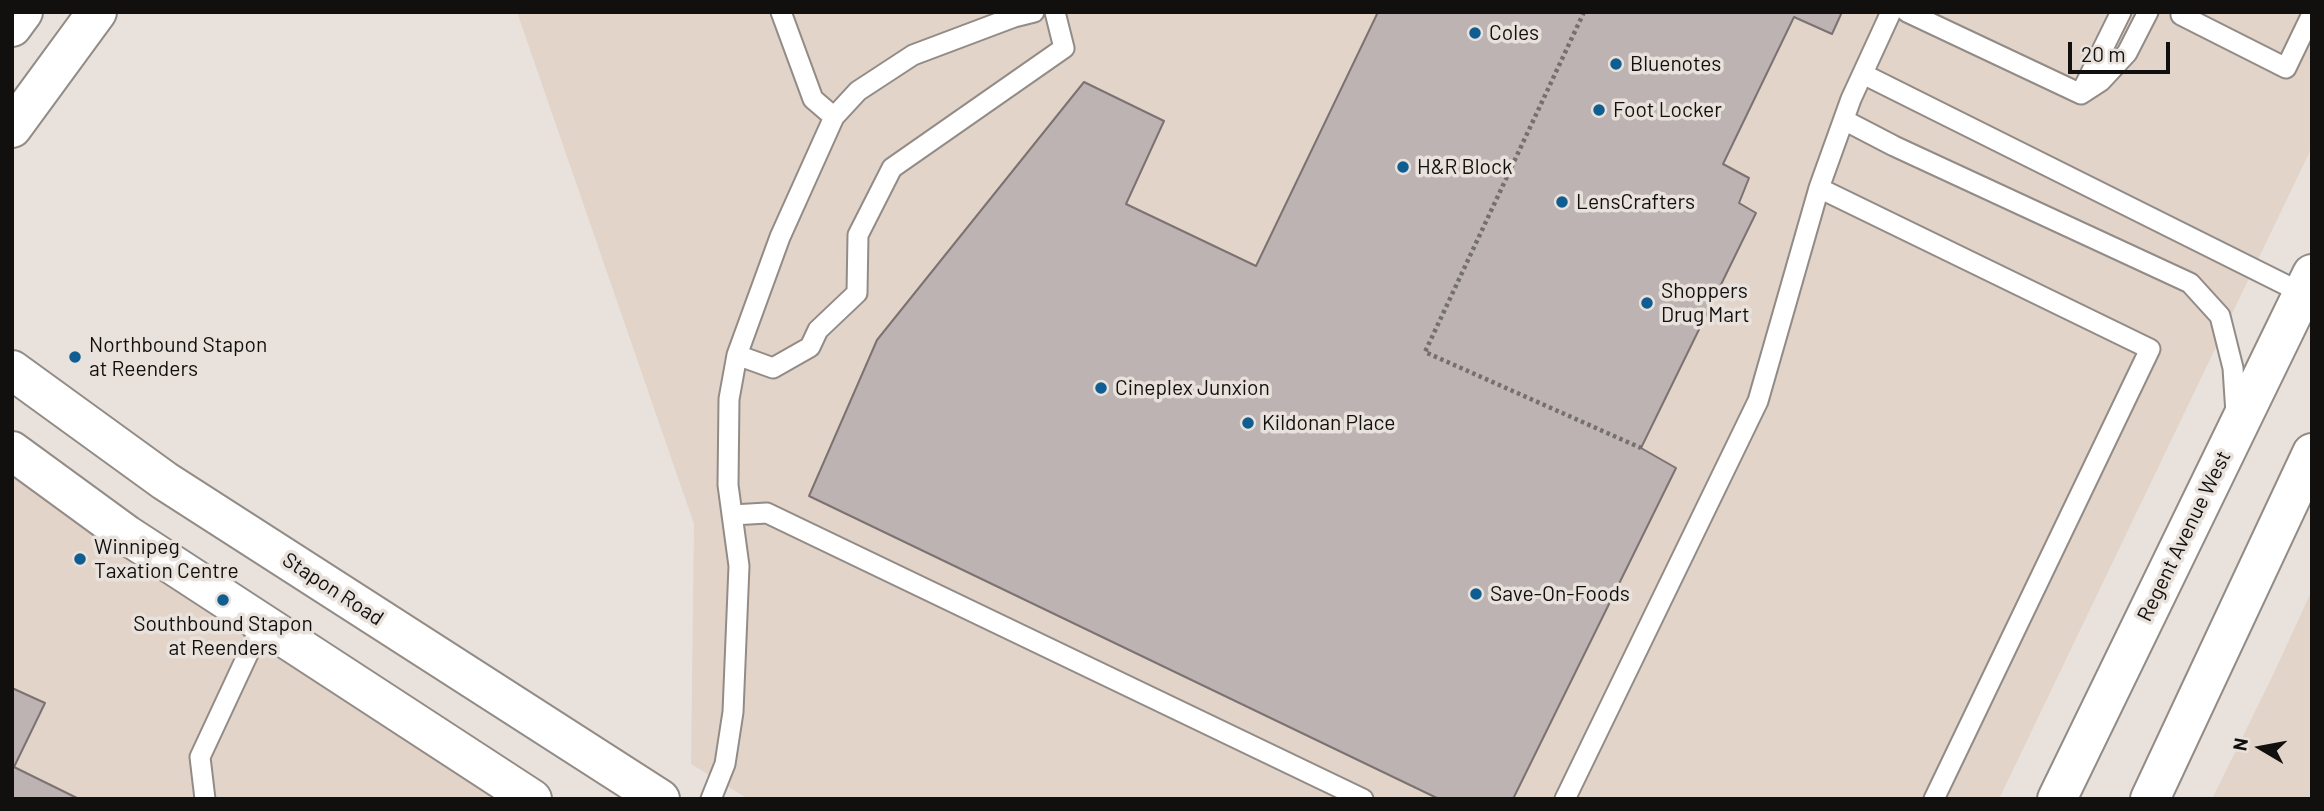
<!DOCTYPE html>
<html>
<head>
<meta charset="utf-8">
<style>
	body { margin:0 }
	#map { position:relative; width:2324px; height:811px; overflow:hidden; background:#e9e2dc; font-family:Barlow,sans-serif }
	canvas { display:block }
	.frame { position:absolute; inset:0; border:14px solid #12100e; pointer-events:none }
	.north { position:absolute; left:2226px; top:713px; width:70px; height:70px; -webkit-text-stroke:5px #e9e2dc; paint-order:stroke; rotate:280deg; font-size:19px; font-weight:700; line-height:28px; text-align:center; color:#12100e }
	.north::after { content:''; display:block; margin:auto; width:24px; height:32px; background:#12100e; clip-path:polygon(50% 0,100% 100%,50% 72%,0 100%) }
	.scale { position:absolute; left:2068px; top:42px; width:102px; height:32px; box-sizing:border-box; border:4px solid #12100e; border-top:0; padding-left:9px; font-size:21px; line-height:24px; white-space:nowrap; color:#12100e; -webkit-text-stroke:5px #e9e2dc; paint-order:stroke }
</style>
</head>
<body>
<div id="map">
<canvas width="2324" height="811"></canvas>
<div class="frame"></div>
<div class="north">N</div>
<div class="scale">20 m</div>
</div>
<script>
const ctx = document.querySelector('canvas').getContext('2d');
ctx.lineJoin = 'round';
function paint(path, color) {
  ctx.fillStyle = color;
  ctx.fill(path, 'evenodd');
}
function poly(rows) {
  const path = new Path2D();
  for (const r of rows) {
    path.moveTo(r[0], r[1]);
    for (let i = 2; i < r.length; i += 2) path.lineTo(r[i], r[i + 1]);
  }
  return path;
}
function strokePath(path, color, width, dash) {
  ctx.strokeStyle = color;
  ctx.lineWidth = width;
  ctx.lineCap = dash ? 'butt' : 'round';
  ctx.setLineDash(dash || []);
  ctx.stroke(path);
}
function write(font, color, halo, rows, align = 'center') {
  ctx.font = font + ' Barlow,sans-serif';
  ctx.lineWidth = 7;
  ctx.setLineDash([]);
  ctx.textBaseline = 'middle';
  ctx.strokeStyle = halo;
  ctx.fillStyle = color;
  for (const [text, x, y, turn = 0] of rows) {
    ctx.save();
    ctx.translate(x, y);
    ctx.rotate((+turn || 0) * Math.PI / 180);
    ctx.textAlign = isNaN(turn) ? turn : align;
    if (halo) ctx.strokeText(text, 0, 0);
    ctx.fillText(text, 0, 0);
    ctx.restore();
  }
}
paint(poly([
	[517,12,2312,12,2312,147,1999,799,748,799,691,764,694,524],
	[12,459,499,799,12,799],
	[2312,590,2312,799,2212,799,2273,675]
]), '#e2d4c9');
const building = poly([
	[1378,12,1842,12,1832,34,1794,17,1723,164,1749,178,1739,203,1756,213,1641,448,1676,468,1513,799,1439,799,809,496,877,340,1084,82,1164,121,1126,204,1256,266,1378,12],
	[12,688,45,703,14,767,79,799,12,799,12,688]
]);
paint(building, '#bdb3b2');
strokePath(building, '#7c7272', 2);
const service = poly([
	[781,12,813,99,834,117],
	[1907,12,2081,94],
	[2182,12,2181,15,2286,68,2312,14],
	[1863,74,2302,293],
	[2081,93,2121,12],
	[2081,94,2101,81,2127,53,2148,12],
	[1844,120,1894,146,2190,283,2220,316,2233,368,2236,414],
	[1819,188,2150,349,1934,799],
	[737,355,773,368,810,347,818,330,857,293,858,235,892,168,1064,48,1055,12],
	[732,515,767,513,1363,799],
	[205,799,200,757,262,624],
	[711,799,725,764,733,712,739,566,728,485,729,399,737,355,780,237,834,117,858,91,913,55,1014,17,1034,12],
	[1565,799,1758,401,1819,188,1851,99,1891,12]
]);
const tertiary = poly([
	[12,27,23,12],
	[12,128,97,12],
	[12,370,165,481,660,799],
	[12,451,127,535,532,799]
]);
const secondary = poly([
	[2057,799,2312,274],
	[2150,799,2312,453]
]);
strokePath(service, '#928b86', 23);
strokePath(tertiary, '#928b86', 42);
strokePath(secondary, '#928b86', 42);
strokePath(poly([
	[1584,12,1425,352,1641,448]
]), '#74706c', 4.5, [3.5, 3.5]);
strokePath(service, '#fff', 19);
strokePath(tertiary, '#fff', 38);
strokePath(secondary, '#fff', 38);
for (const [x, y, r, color] of [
	[1475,33,7,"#105e91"],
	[1616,64,7,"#105e91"],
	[1599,110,7,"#105e91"],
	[1403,167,7,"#105e91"],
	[1562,202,7,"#105e91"],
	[1647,303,7,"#105e91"],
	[75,357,7,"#105e91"],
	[1101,388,7,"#105e91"],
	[1248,423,7,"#105e91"],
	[80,559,7,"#105e91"],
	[1476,594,7,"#105e91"],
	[223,600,7,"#105e91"]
]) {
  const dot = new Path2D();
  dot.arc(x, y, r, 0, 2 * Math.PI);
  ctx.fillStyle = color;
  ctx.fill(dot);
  strokePath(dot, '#e9e2dc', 2.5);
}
write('21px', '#12100e', '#e9e2dc', [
	["Coles",1489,33],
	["Bluenotes",1630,64],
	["Foot Locker",1613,110],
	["H&R Block",1417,167],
	["LensCrafters",1576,202],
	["Shoppers",1661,291],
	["Drug Mart",1661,315],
	["Northbound Stapon",89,345],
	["at Reenders",89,369],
	["Cineplex Junxion",1115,388],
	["Kildonan Place",1262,423],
	["Winnipeg",94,547],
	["Taxation Centre",94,571],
	["Save-On-Foods",1490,594],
	["Southbound Stapon",223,624,"center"],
	["at Reenders",223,648,"center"]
], 'left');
write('21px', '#12100e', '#e9e2dc', [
	["Regent Avenue West",2184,536,-64],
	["Stapon Road",333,589,33]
]);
</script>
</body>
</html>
